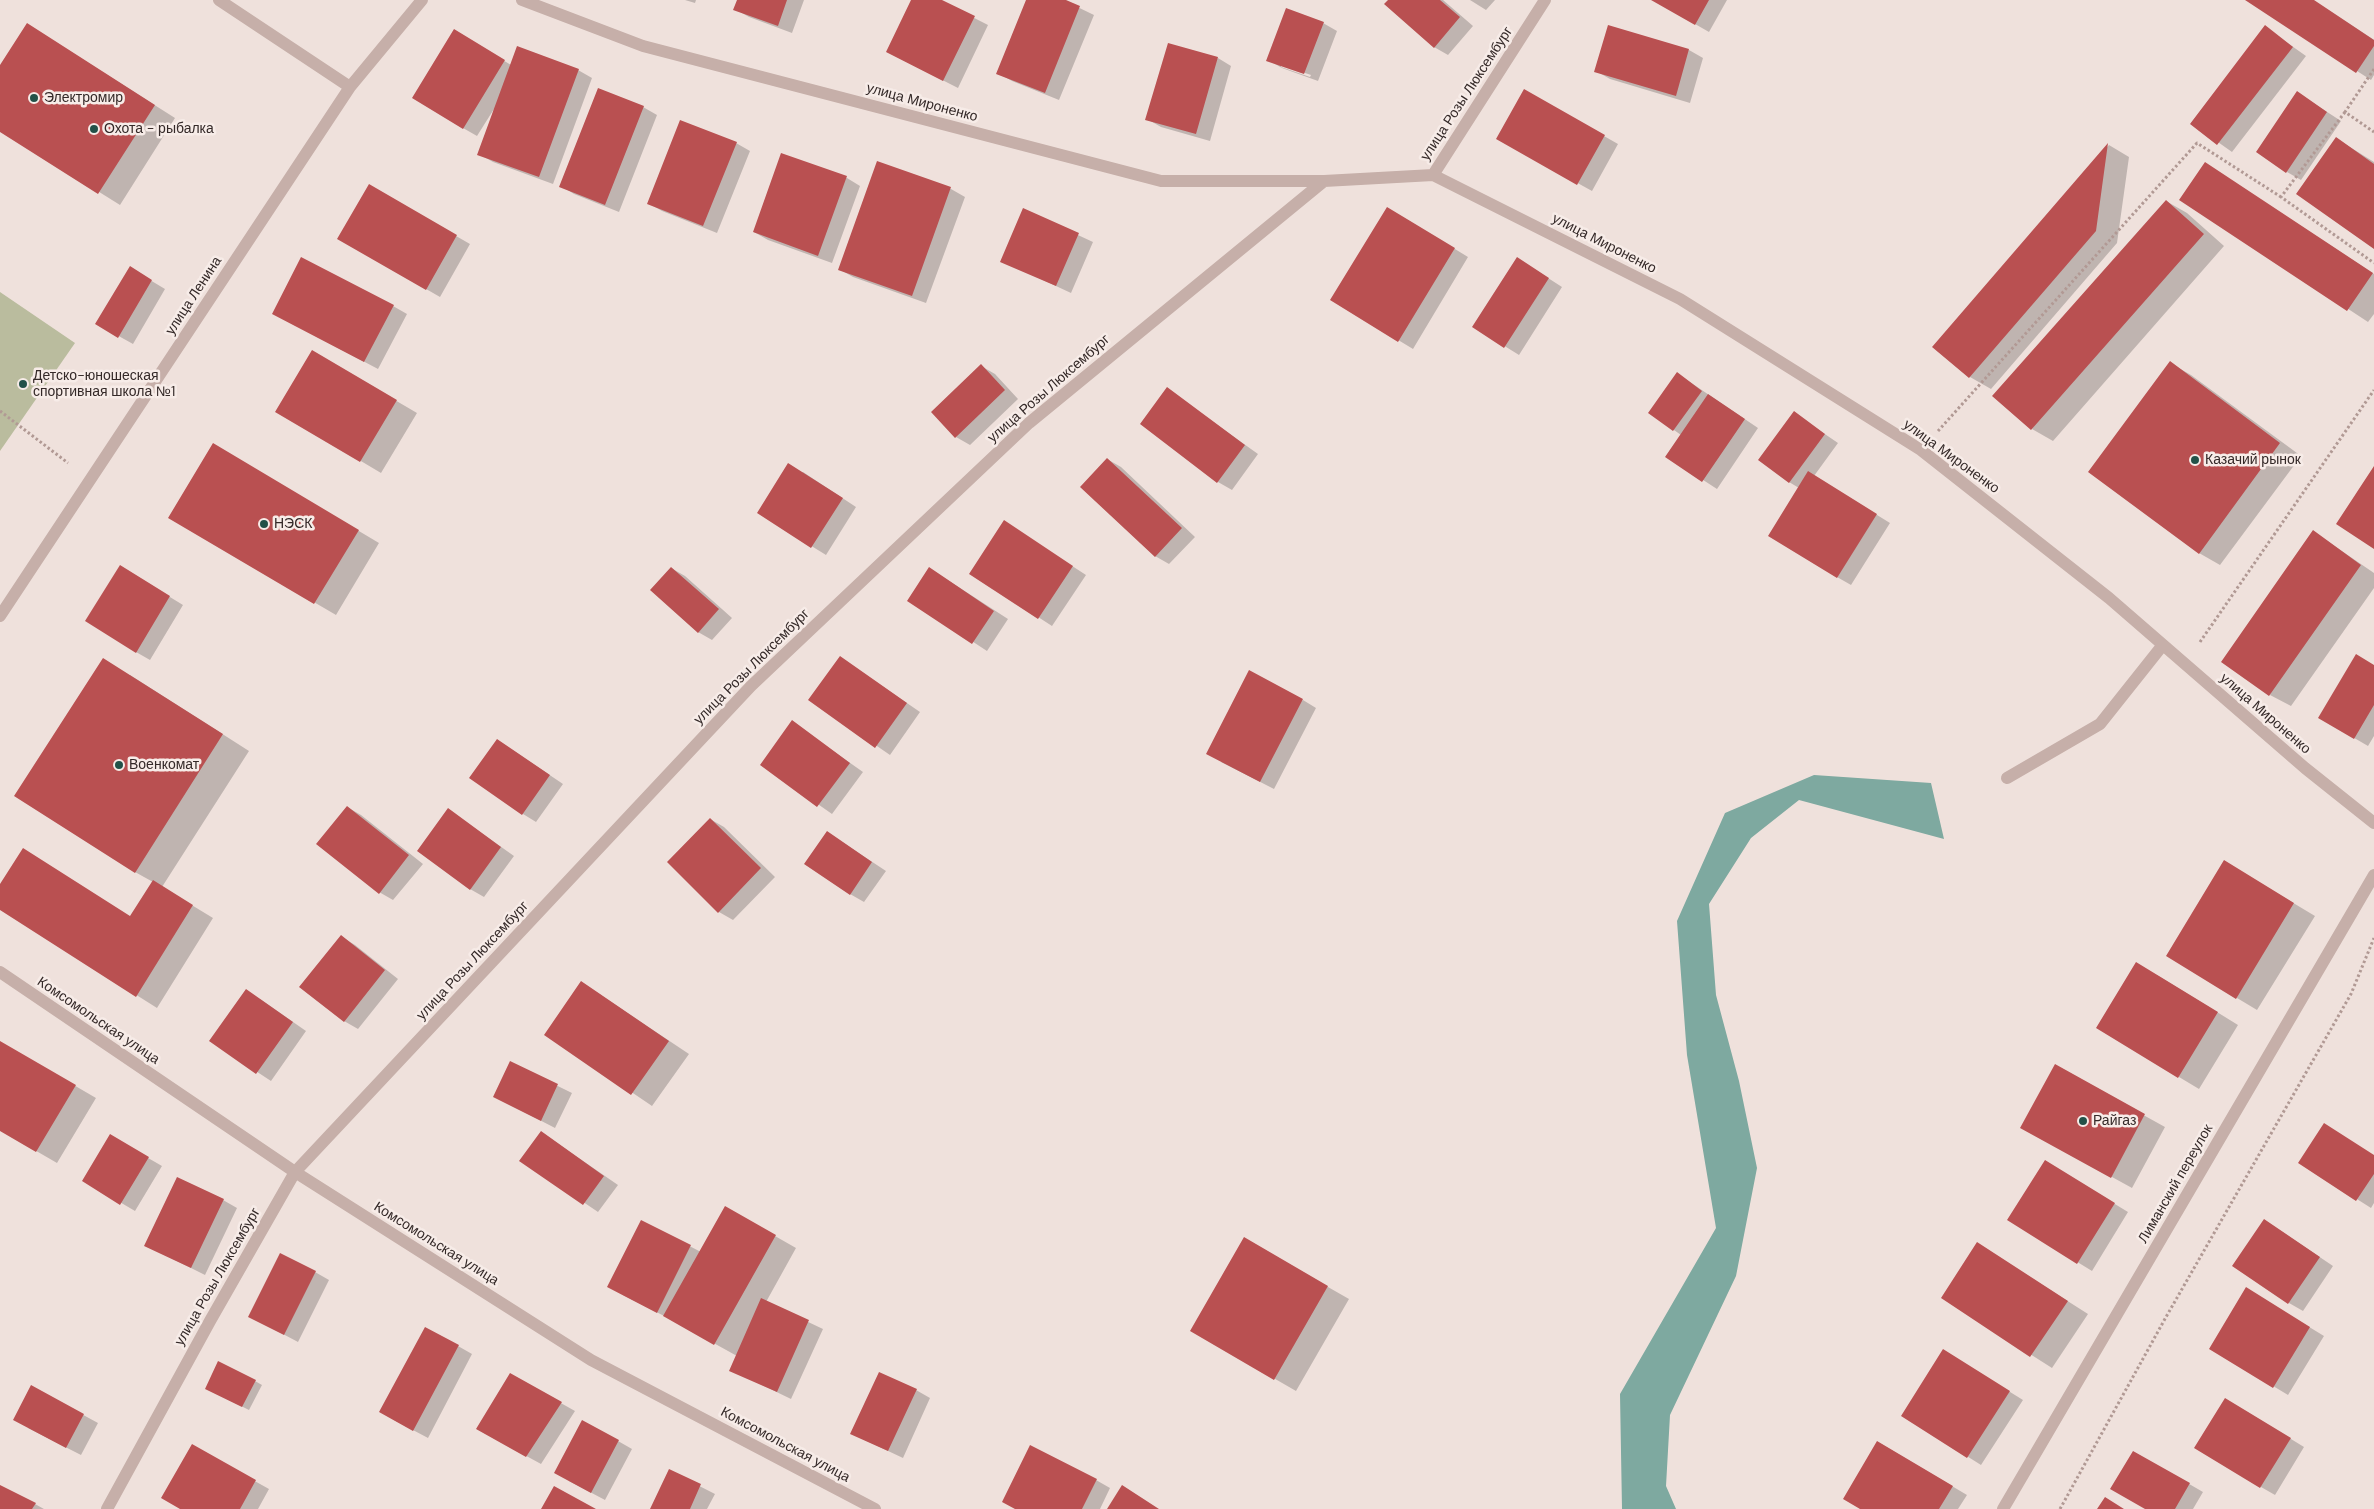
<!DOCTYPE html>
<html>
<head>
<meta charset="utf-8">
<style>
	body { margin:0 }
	canvas { display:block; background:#efe1dc }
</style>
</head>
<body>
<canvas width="2374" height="1509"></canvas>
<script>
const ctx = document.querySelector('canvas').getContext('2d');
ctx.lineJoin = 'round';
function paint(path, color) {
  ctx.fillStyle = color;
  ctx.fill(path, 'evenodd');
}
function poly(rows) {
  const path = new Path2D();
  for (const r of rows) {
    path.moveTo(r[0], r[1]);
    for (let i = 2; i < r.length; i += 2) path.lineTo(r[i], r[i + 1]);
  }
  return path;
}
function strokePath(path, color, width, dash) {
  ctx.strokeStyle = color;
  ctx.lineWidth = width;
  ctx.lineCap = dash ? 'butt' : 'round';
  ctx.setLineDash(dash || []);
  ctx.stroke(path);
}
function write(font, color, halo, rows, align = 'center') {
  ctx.font = font + ' "DM Sans",sans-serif';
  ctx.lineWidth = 5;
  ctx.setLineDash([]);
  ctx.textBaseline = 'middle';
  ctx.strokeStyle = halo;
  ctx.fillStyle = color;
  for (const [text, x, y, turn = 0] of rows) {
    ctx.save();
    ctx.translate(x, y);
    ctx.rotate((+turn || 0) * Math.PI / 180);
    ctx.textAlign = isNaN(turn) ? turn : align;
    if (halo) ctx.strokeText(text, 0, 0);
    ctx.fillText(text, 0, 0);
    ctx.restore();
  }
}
paint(poly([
	[0,292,75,343,0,451]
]), '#babc9e');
paint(poly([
	[1814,775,1931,783,1944,839,1799,800,1751,838,1709,904,1716,995,1739,1081,1757,1168,1736,1276,1670,1415,1666,1486,1676,1509,1622,1509,1620,1394,1716,1228,1687,1055,1677,921,1725,813]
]), '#7ea9a0');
paint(poly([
	[685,0,696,0,695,3],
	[738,0,804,0,792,33,749,17,735,9],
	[913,0,939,0,988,25,958,88,887,52],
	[1027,0,1063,0,1094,15,1059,100,1012,81,998,73],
	[1390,0,1443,0,1473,26,1448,55,1434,47],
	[1470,0,1495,0,1486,10],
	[1653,0,1727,0,1709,32],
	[2313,0,2374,40,2374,75,2371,80,2248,1],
	[1323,23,1337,31,1318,81,1282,68,1268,60],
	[1281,65,1311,75,1310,77,1281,67],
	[27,24,175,118,120,205,0,130,0,67],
	[2265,27,2306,56,2232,152,2191,123],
	[468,39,511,65,578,70,592,78,553,184,493,162,479,154,494,109,477,136,463,128],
	[1689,50,1703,58,1690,103,1610,79,1596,71],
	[1218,58,1231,66,1210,141,1161,127,1147,119],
	[1525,91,1618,144,1592,191,1498,139],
	[2298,93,2341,121,2301,180,2287,172],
	[643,107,657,115,619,212,574,194,561,186],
	[2337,139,2374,162,2374,247],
	[736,143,750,151,717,233,662,211,648,203],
	[2109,145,2129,157,2117,243,1991,389,1970,377,1934,347],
	[782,154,847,178,860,186,832,263,768,240,754,232],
	[878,162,951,189,965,197,926,303,853,277,839,269],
	[2205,163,2374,274,2374,314,2368,322,2181,199],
	[369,186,470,244,440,297,339,239],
	[2166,201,2187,213,2224,246,2053,441,2032,429],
	[1024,210,1093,242,1071,293,1002,261],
	[1401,216,1468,257,1413,349,1332,300],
	[1531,267,1562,287,1519,355,1474,327],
	[130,268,165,289,133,344,97,324],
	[393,306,407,314,378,369,287,321],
	[313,352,417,413,381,473,277,411],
	[2170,363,2191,375,2301,456,2220,565,2199,553],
	[981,366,995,374,1018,399,970,445,956,437],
	[1684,378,1758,428,1717,489,1666,456,1681,435,1650,413],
	[1167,389,1258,454,1232,490,1218,482],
	[1794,413,1838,443,1814,476,1890,523,1851,585,1837,577,1799,488,1789,482],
	[213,444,379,543,336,615,170,518],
	[1107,459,1121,467,1195,537,1169,564,1155,556],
	[803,472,856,507,826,555,758,513],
	[1017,530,1086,575,1052,626,970,573],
	[2314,532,2374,573,2374,588,2291,706,2270,695],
	[671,568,685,576,732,618,712,640,698,632],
	[134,575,183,605,150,660,136,652],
	[943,577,1008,619,987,651,909,600],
	[840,657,920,712,890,755,810,700],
	[2374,666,2374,736,2368,746,2320,718],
	[130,675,249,751,162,887,213,918,157,1008,0,909,0,886,131,917,153,882,135,872],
	[1303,700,1316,708,1274,789,1221,762],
	[792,722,863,772,832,814,762,765],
	[511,749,563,784,536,822,523,814],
	[347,807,361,815,423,864,393,900,379,892],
	[449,810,514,856,484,897,470,889],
	[710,819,724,827,775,877,733,920,719,912],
	[827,832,886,871,864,902,850,894],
	[2245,874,2315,916,2257,1010,2237,998],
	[342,937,355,945,398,979,358,1029,344,1021],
	[2157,975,2238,1025,2199,1089,2179,1077],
	[581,982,689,1054,652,1106,546,1034],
	[260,999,306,1031,271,1081,210,1041],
	[0,1042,96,1098,57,1163,0,1130],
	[511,1063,572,1093,555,1128,495,1097],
	[2055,1066,2165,1127,2132,1188,2043,1139],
	[541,1132,618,1185,598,1212,521,1160],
	[110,1136,162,1166,135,1211,84,1181],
	[2374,1156,2374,1203,2371,1208,2300,1163],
	[2059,1170,2128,1212,2092,1271,2009,1220],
	[223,1200,237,1208,205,1275,145,1245],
	[726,1208,796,1248,766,1302,823,1329,791,1399,731,1370,737,1356,672,1320,623,1295,641,1221,701,1252],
	[2278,1229,2333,1266,2303,1311,2289,1303],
	[1244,1239,1349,1299,1296,1391,1192,1331],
	[1978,1244,2088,1314,2052,1368,1942,1298],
	[315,1272,329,1280,298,1342,264,1324],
	[2260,1297,2324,1336,2288,1395,2210,1348],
	[458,1346,472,1354,428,1438,394,1420],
	[1957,1359,2023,1400,1981,1465,1903,1416],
	[511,1375,575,1411,541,1464,477,1429],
	[255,1381,262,1385,249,1410,213,1392],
	[32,1387,98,1423,81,1455,28,1428],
	[916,1390,930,1398,903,1458,852,1434],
	[2239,1407,2304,1447,2275,1495,2261,1487],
	[618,1441,632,1449,605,1500,569,1481],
	[1878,1442,1967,1495,1958,1509,1862,1509],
	[192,1446,269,1489,258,1509,182,1509],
	[2134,1452,2203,1492,2193,1509,2147,1509],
	[670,1471,715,1494,707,1509,651,1509],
	[1096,1480,1110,1488,1100,1509,1016,1509],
	[0,1486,35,1504,44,1509,0,1509]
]), '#0003');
paint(poly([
	[737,0,787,0,778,26,733,10],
	[911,0,942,0,975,16,943,81,886,52],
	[1026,0,1066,0,1080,6,1045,93,996,74],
	[1388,0,1440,0,1460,17,1434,48,1384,4],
	[1651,0,1709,0,1695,25],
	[2245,0,2314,0,2374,40,2374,46,2356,73],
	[1286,8,1324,22,1304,74,1266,61],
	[27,23,155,105,98,194,0,132,0,65],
	[1608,25,1689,49,1676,96,1594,72],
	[2265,25,2293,47,2217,145,2190,124],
	[454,29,505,60,463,129,412,98],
	[1168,43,1218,57,1196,134,1145,120],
	[517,46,579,69,539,177,477,155],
	[598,88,644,106,605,205,559,187],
	[1524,89,1605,135,1577,185,1496,139],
	[2297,91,2327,112,2286,173,2256,152],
	[680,120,737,142,703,226,647,204],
	[2336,137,2374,164,2374,249,2296,194],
	[2108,143,2096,231,1969,378,1932,347],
	[781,153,847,176,818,256,753,232],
	[877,161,951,187,912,296,838,270],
	[2205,162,2373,273,2347,311,2179,200],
	[369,184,457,235,426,290,337,239],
	[2166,200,2204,234,2031,430,1992,396],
	[1387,207,1455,248,1398,342,1330,300],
	[1023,208,1079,233,1056,286,1000,262],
	[301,257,394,305,364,362,272,314],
	[1517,257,1549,278,1504,348,1472,327],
	[130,266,152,280,118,338,95,324],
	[312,350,397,400,360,462,275,412],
	[2170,361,2280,443,2199,554,2088,472],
	[981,364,1005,390,955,438,931,412],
	[1677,372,1702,391,1673,431,1648,413],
	[1167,387,1245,445,1217,483,1140,424],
	[1708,394,1745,419,1702,482,1665,457],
	[1794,411,1825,434,1789,483,1758,460],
	[213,443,359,530,314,604,168,518],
	[1107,458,1182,528,1155,557,1080,487],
	[788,463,843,498,811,548,757,513],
	[2374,466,2374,549,2336,524],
	[1808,471,1877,514,1837,578,1768,536],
	[1004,520,1073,566,1038,619,969,574],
	[2313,530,2361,565,2269,696,2221,662],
	[120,565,170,596,136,653,85,621],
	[671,567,719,609,698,633,650,590],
	[929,567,994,611,972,644,907,601],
	[2356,654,2374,665,2374,705,2354,739,2318,718],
	[840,656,907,703,875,748,808,700],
	[103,658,223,734,135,873,14,796],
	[1249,670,1303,699,1260,782,1206,754],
	[792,720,850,763,817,807,760,765],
	[497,739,550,775,522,815,469,778],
	[347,806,409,855,379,894,316,844],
	[448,808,501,847,470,890,417,851],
	[710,818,761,868,718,913,667,862],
	[827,831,872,862,850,895,804,864],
	[23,848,130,916,153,880,193,905,136,997,0,910,0,884],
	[2224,860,2294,903,2236,999,2166,956],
	[341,935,385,970,344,1022,299,987],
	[2136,962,2218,1012,2178,1078,2096,1028],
	[581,981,669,1041,631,1095,544,1035],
	[246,989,293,1022,256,1074,209,1041],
	[0,1041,76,1085,36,1152,0,1131],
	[510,1061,558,1084,541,1121,493,1097],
	[2055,1064,2145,1114,2111,1178,2020,1128],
	[2324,1123,2374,1155,2374,1174,2356,1201,2298,1163],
	[541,1131,604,1176,583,1205,519,1161],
	[110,1134,149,1157,120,1205,82,1181],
	[2045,1160,2115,1203,2077,1264,2007,1220],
	[177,1177,224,1199,191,1268,144,1246],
	[725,1206,776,1235,714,1345,663,1316],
	[2264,1219,2320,1257,2288,1304,2232,1266],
	[641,1220,691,1245,657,1313,607,1287],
	[1244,1237,1328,1286,1274,1380,1190,1331],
	[1977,1242,2068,1301,2030,1357,1941,1298],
	[280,1253,316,1271,284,1335,248,1317],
	[2246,1287,2310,1327,2273,1388,2209,1349],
	[761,1298,809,1320,777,1392,729,1371],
	[425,1327,459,1345,413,1431,379,1412],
	[1943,1349,2010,1391,1967,1458,1901,1416],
	[218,1361,256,1380,242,1407,205,1389],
	[879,1372,917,1389,888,1451,850,1434],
	[510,1373,562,1402,526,1457,476,1429],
	[31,1385,84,1414,66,1448,13,1420],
	[2225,1398,2291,1438,2260,1488,2194,1448],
	[582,1420,619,1440,591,1493,554,1473],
	[1877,1441,1953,1486,1939,1509,1860,1509,1843,1499],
	[192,1444,256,1480,240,1509,180,1509,161,1498],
	[1030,1445,1097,1479,1082,1509,1015,1509,1002,1502],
	[2133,1451,2190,1483,2175,1509,2145,1509,2110,1489],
	[669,1469,701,1484,690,1509,650,1509],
	[0,1485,36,1503,32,1509,0,1509],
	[1122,1485,1159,1509,1107,1509],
	[554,1486,596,1509,541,1509],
	[2105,1497,2124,1509,2097,1509]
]), '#b95051');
strokePath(poly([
	[2374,69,2345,112,2374,132],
	[2345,112,2281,197,2374,263],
	[0,411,68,463],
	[1938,431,2197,143,2281,197],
	[2200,642,2374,390],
	[2060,1509,2166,1317,2351,994,2374,938]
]), '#b19994', 3, [2.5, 2.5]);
strokePath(poly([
	[2007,778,2100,724,2162,646]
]), '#c6afa9', 12);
strokePath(poly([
	[219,0,350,87],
	[522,0,643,46,1161,181,1324,181,1433,175,1680,299,1921,450,2109,598,2305,768,2374,823],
	[1433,175,1545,0],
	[0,616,350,87,422,0],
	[0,972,295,1172,591,1360,875,1509],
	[107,1509,210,1321,295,1172,751,686,1029,423,1324,181],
	[2003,1509,2374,875]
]), '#c6afa9', 12);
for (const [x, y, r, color] of [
	[34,98,5,"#225148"],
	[94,129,5,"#225148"],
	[23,384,5,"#225148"],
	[2195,460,5,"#225148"],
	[264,524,5,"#225148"],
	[119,765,5,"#225148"],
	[2083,1121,5,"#225148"]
]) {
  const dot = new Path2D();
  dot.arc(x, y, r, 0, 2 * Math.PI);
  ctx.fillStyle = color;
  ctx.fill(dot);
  strokePath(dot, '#f7ece8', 2);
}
write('14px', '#342928', '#f7ece8', [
	["улица Розы Люксембург",1467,94,-57],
	["улица Мироненко",922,103,15],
	["улица Мироненко",1604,244,27],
	["улица Ленина",194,296,-57],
	["улица Розы Люксембург",1049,389,-41],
	["улица Мироненко",1951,457,36],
	["улица Розы Люксембург",752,667,-45],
	["улица Мироненко",2265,714,41],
	["улица Розы Люксембург",473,961,-47],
	["Комсомольская улица",98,1021,34],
	["Лиманский переулок",2176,1184,-60],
	["Комсомольская улица",436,1244,32],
	["улица Розы Люксембург",218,1277,-60],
	["Комсомольская улица",785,1445,28]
]);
write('14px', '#342928', '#f7ece8', [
	["Электромир",44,98],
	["Охота - рыбалка",104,129],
	["Детско-юношеская",33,376],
	["спортивная школа №1",33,392],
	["Казачий рынок",2205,460],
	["НЭСК",274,524],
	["Военкомат",129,765],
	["Райгаз",2093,1121]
], 'left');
</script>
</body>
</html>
